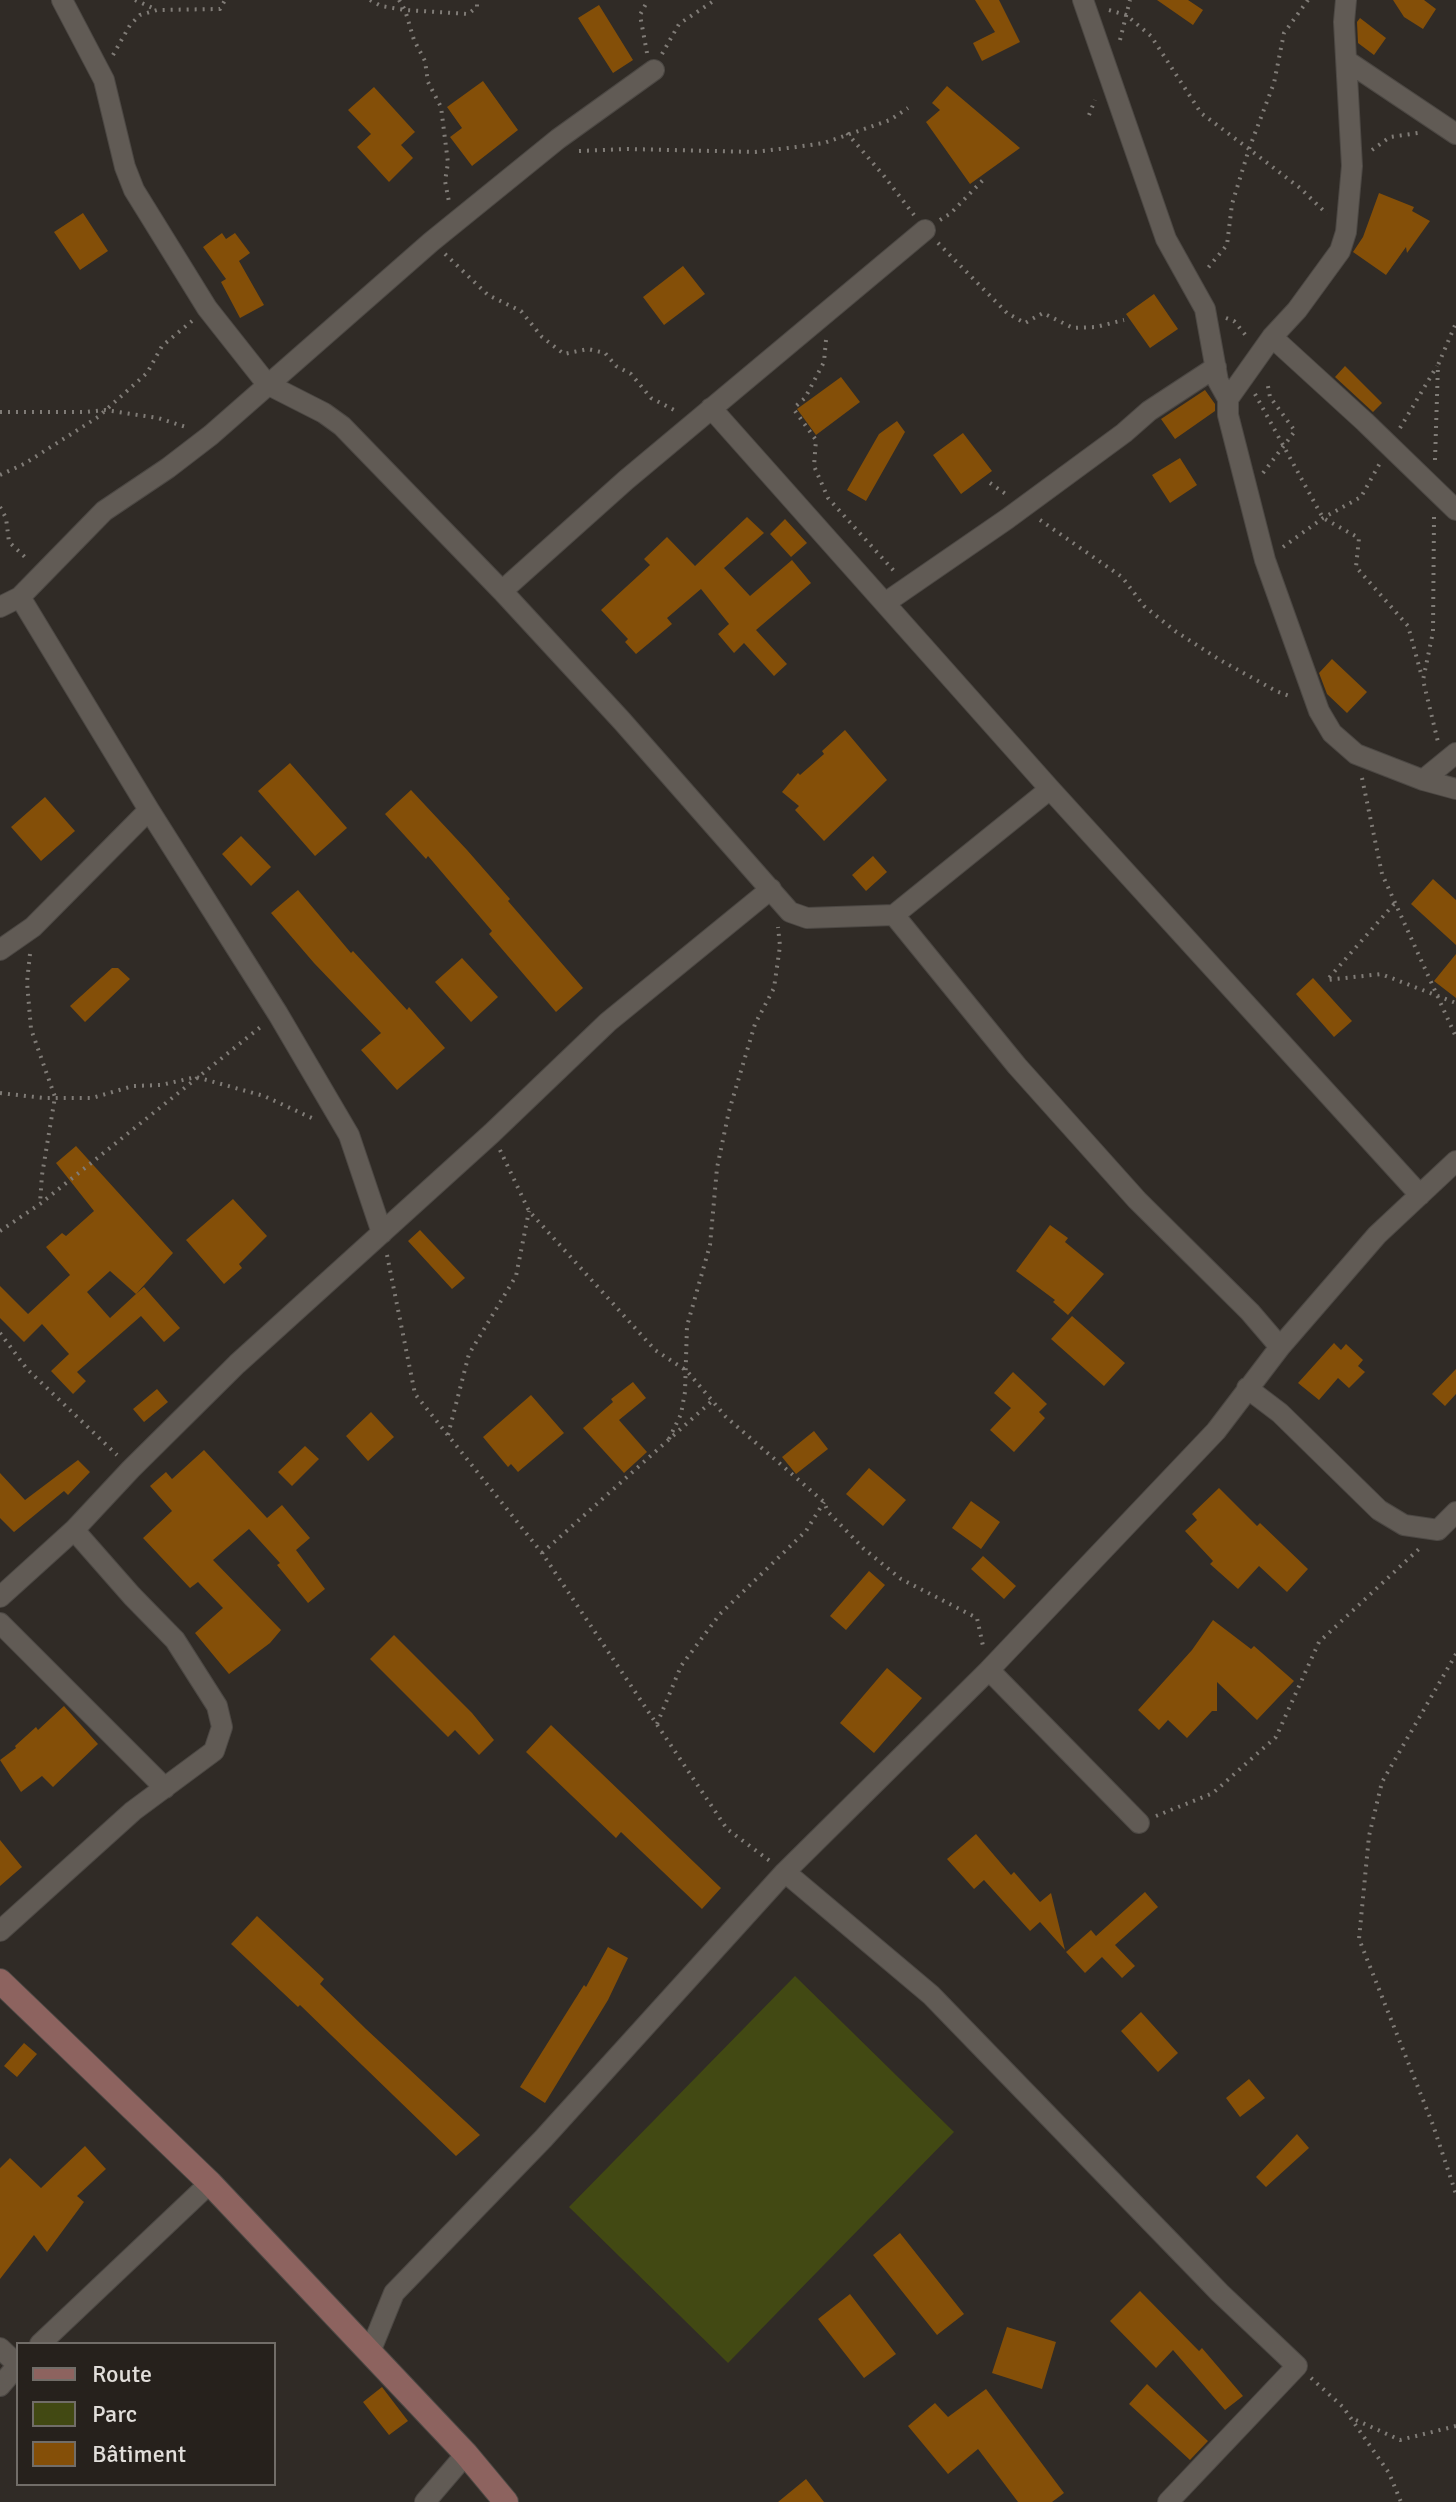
<!DOCTYPE html>
<html>
<head>
<meta charset="utf-8">
<style>
	body { margin:0 }
	#map { position:relative; width:1456px; height:2502px; overflow:hidden; background:#302b26; font-family:Signika,sans-serif }
	canvas { display:block }
	.legend { position:absolute; left:16px; top:2342px; width:260px; height:144px; box-sizing:border-box; background:#26211c; border:2px solid #716d68; margin:0; padding:10px 14px; list-style:none; font-size:24px; color:#e1deda }
	.legend li { display:flex; align-items:center; gap:16px; height:40px }
	.legend b { width:40px; border:2px solid #716d68 }
</style>
</head>
<body>
<div id="map">
<canvas width="1456" height="2502"></canvas>
<ul class="legend">
<li><b style="height:10px;background:#8d635f"></b>Route</li>
<li><b style="height:22px;background:#424913"></b>Parc</li>
<li><b style="height:22px;background:#844f08"></b>Bâtiment</li>
</ul>
</div>
<script>
const ctx = document.querySelector('canvas').getContext('2d');
ctx.lineJoin = 'round';
function paint(path, color) {
  ctx.fillStyle = color;
  ctx.fill(path, 'evenodd');
}
function poly(rows) {
  const path = new Path2D();
  for (const r of rows) {
    path.moveTo(r[0], r[1]);
    for (let i = 2; i < r.length; i += 2) path.lineTo(r[i], r[i + 1]);
  }
  return path;
}
function strokePath(path, color, width, dash) {
  ctx.strokeStyle = color;
  ctx.lineWidth = width;
  ctx.lineCap = dash ? 'butt' : 'round';
  ctx.setLineDash(dash || []);
  ctx.stroke(path);
}
paint(poly([
	[795,1976,954,2132,728,2363,569,2207]
]), '#424913');
paint(poly([
	[975,0,999,0,1020,42,982,61,973,43,995,32],
	[1157,0,1188,0,1203,10,1193,25],
	[1393,0,1424,0,1436,9,1423,29,1404,17],
	[599,5,633,60,613,73,578,18],
	[1360,18,1386,38,1374,55,1358,43,1357,22],
	[483,81,518,130,472,166,450,137,462,128,447,107],
	[947,86,1020,148,970,184,926,122,940,110,932,103],
	[374,87,415,132,401,145,413,158,389,182,357,147,371,134,348,110],
	[1379,193,1414,207,1412,211,1430,221,1407,253,1406,247,1386,275,1353,252,1363,237],
	[83,213,108,251,80,270,54,232],
	[222,233,226,239,235,233,250,253,239,261,264,305,240,318,221,282,226,279,203,247],
	[683,266,705,294,664,325,643,297],
	[1154,294,1178,329,1150,348,1126,314],
	[1345,366,1382,403,1373,412,1335,377],
	[841,377,860,402,816,435,797,409],
	[1205,390,1215,404,1215,411,1175,439,1161,419],
	[897,421,905,432,866,501,847,490,879,434],
	[963,433,992,471,961,494,933,455],
	[1180,458,1197,485,1170,503,1152,475],
	[747,517,764,533,724,568,750,596,792,560,811,583,756,630,787,664,774,676,744,643,734,653,718,634,729,624,701,589,667,618,672,624,636,654,625,642,628,639,601,610,650,565,644,559,667,537,695,566],
	[785,519,807,543,791,557,770,534],
	[1332,659,1367,692,1347,713,1327,694,1319,673],
	[845,730,887,780,824,841,795,810,799,806,782,792,798,773,800,775,824,754,822,751],
	[290,763,347,828,315,856,258,791],
	[411,790,467,850,510,899,508,901,583,988,556,1012,489,934,492,931,428,856,426,859,385,814],
	[45,797,75,831,41,861,11,827],
	[241,836,271,867,251,886,222,854],
	[873,856,887,872,866,891,852,875],
	[1433,879,1456,900,1456,945,1411,904],
	[298,890,351,953,353,951,407,1010,409,1007,445,1048,397,1090,361,1050,381,1033,314,963,271,913],
	[1456,954,1456,998,1434,981],
	[462,958,498,997,471,1022,435,982],
	[112,968,118,968,130,979,85,1022,70,1006],
	[1313,978,1352,1021,1334,1037,1296,994],
	[76,1146,173,1253,136,1294,144,1287,180,1328,164,1342,141,1316,77,1372,86,1381,73,1394,51,1371,69,1354,42,1324,24,1342,0,1318,0,1286,28,1314,70,1275,46,1247,62,1233,66,1236,94,1211,56,1163],
	[110,1271,136,1294,110,1318,87,1292],
	[233,1199,267,1236,239,1264,242,1268,224,1284,186,1240],
	[1050,1225,1068,1238,1065,1242,1104,1274,1068,1315,1053,1302,1055,1300,1016,1271],
	[420,1230,465,1278,452,1289,408,1241],
	[1072,1316,1125,1363,1104,1386,1051,1339],
	[1334,1343,1341,1350,1346,1344,1363,1360,1358,1366,1365,1372,1349,1388,1338,1378,1319,1400,1298,1383],
	[1456,1369,1456,1394,1445,1406,1432,1394],
	[1013,1372,1047,1404,1039,1412,1045,1418,1014,1452,990,1430,1011,1408,994,1393],
	[633,1382,646,1398,619,1420,647,1452,624,1473,583,1428,613,1402,611,1399],
	[157,1389,168,1402,144,1422,133,1409],
	[531,1395,564,1433,518,1472,511,1464,508,1467,483,1437],
	[371,1412,394,1437,368,1461,346,1436],
	[814,1431,828,1449,796,1474,782,1457],
	[305,1446,319,1459,292,1486,278,1472],
	[204,1450,267,1518,282,1505,310,1538,296,1550,325,1589,308,1603,277,1565,280,1563,249,1529,213,1560,281,1630,270,1643,229,1674,195,1633,223,1608,198,1582,190,1588,143,1538,172,1511,150,1486,166,1472,172,1479],
	[78,1460,90,1472,68,1495,64,1491,14,1532,0,1518,0,1473,25,1500],
	[869,1468,906,1500,883,1526,846,1494],
	[1219,1488,1257,1526,1260,1523,1308,1569,1287,1592,1259,1566,1238,1589,1210,1564,1213,1561,1185,1531,1197,1520,1192,1514],
	[971,1501,1000,1522,981,1549,952,1528],
	[983,1556,1016,1586,1004,1599,971,1569],
	[869,1571,885,1585,846,1630,830,1616],
	[1213,1620,1251,1649,1254,1646,1294,1681,1257,1720,1217,1682,1217,1711,1212,1711,1187,1738,1168,1720,1159,1730,1138,1710,1192,1650],
	[394,1635,472,1713,494,1740,479,1755,455,1730,448,1737,370,1659],
	[887,1668,922,1698,874,1753,840,1723],
	[64,1706,98,1744,53,1787,42,1776,21,1792,0,1760,16,1748,15,1746,36,1727,38,1730],
	[551,1725,721,1888,702,1909,621,1832,616,1838,526,1752],
	[976,1834,1011,1875,1014,1872,1040,1902,1051,1893,1065,1950,1040,1922,1030,1931,984,1880,974,1889,947,1859],
	[0,1840,22,1867,0,1886],
	[1145,1892,1158,1907,1115,1945,1135,1966,1122,1978,1102,1957,1085,1973,1066,1952,1091,1930,1096,1936],
	[257,1916,324,1979,320,1984,366,2029,480,2135,456,2156,300,2005,298,2007,231,1944],
	[608,1947,628,1958,608,2000,545,2103,520,2087,584,1985,586,1987],
	[1141,2012,1178,2053,1158,2072,1121,2031],
	[24,2043,37,2054,17,2077,4,2066],
	[1249,2079,1265,2098,1240,2117,1226,2098],
	[1297,2134,1309,2148,1266,2187,1256,2177],
	[85,2146,106,2169,77,2196,84,2202,47,2252,34,2235,0,2279,0,2168,10,2158,41,2188],
	[900,2233,964,2314,937,2335,873,2255],
	[1140,2291,1199,2351,1202,2348,1243,2396,1225,2410,1173,2350,1156,2368,1110,2321],
	[850,2294,896,2354,864,2378,818,2319],
	[1007,2327,1056,2342,1042,2389,992,2373],
	[1147,2384,1208,2441,1190,2460,1129,2404],
	[382,2387,408,2421,389,2435,363,2402],
	[986,2389,1064,2493,1052,2502,1018,2502,978,2449,948,2474,908,2426,935,2403,948,2417],
	[806,2479,824,2502,778,2502]
]), '#844f08');
const street = poly([
	[62,0,104,80,125,167,134,190,207,308,267,384,324,413,342,426,502,591,622,721,790,912,807,918,894,915,1050,789],
	[1083,0,1166,239,1205,309,1218,381,1228,399,1228,415,1265,560,1319,711,1332,733,1356,754,1423,780,1456,789],
	[1347,61,1456,134],
	[1272,337,1365,422,1456,510],
	[1228,399,1272,337,1297,310,1340,251,1346,232,1352,166,1344,22,1346,0],
	[711,408,1050,789,1420,1195],
	[502,591,626,480,925,230],
	[20,597,149,810,278,1014,349,1135,382,1233],
	[885,603,1007,519,1124,433,1149,411,1216,367],
	[0,607,20,597,104,511,168,468,211,435,431,242,558,139,654,70],
	[1423,780,1456,753],
	[894,915,1017,1066,1137,1200,1250,1312,1280,1347],
	[0,950,33,927,149,810],
	[1247,1388,1280,1413,1379,1510,1404,1525,1438,1530,1456,1512],
	[0,1597,74,1530,131,1469,237,1364,492,1133,608,1022,771,889],
	[0,1623,165,1788],
	[989,1670,1139,1823],
	[785,1872,931,1995,1220,2293,1297,2366,1168,2502],
	[0,1931,133,1811,214,1751,222,1727,217,1706,175,1640,132,1596,74,1530],
	[40,2344,210,2183],
	[0,2348,18,2365],
	[370,2352,394,2293,543,2139,785,1872,989,1670,1216,1431,1280,1347,1377,1235,1456,1161],
	[0,2386,18,2365],
	[425,2502,466,2454]
]);
const secondary = poly([
	[0,1981,210,2183,466,2454,506,2502]
]);
strokePath(street, '#4c4844', 22);
strokePath(secondary, '#4c4844', 26);
strokePath(poly([
	[135,0,155,9],
	[370,0,381,6,405,10,468,14,477,7,477,0],
	[399,0,405,10,414,40,425,61,428,82,441,107,448,163,445,181,449,202],
	[1308,0,1284,33,1274,83,1249,149,1300,188,1327,214],
	[1109,10,1126,15,1151,36,1201,113,1249,149,1232,204,1227,245,1207,269],
	[1120,40,1130,0],
	[647,53,640,15,648,0],
	[662,54,679,24,715,0],
	[113,55,130,25,140,15,157,10,220,9,225,0],
	[1089,115,1095,100],
	[847,133,884,176,914,215],
	[1372,150,1390,137,1418,133],
	[579,151,627,149,755,152,796,147,824,143,890,120,908,108],
	[940,220,951,213,985,178],
	[938,243,1007,313,1025,323,1043,313,1073,328,1096,327,1124,320],
	[445,254,488,295,521,311,542,337,564,354,588,349,605,353,616,366,631,374,651,398,678,412],
	[1226,318,1234,321,1248,338],
	[826,340,824,362,805,398,796,406,795,411,816,440,814,466,828,498,894,571],
	[1255,394,1323,518,1359,538,1356,567,1408,626,1422,677],
	[0,412,86,412,105,410,158,418,186,427],
	[1400,428,1437,366],
	[1435,460,1438,365,1456,323],
	[1263,473,1295,431,1270,397,1267,381],
	[0,475,24,464,98,417,147,373,162,346,192,321],
	[990,483,1007,495],
	[0,507,6,518,9,542,27,559],
	[1434,517,1433,632,1423,680,1438,742],
	[1040,520,1122,577,1144,606,1175,631,1220,660,1276,691,1292,697],
	[1283,547,1323,518,1361,497,1380,463],
	[1362,778,1382,874,1456,1037],
	[1394,904,1327,980,1381,974,1456,1003],
	[30,954,27,982,31,1029,55,1097,42,1175,40,1203],
	[0,1093,44,1098,92,1098,133,1086,161,1085,196,1077,264,1096,314,1119],
	[500,1150,529,1211,655,1350,687,1371,726,1417,824,1502,828,1512,864,1549,901,1579,977,1618,983,1646],
	[0,1231,40,1204,263,1025],
	[387,1255,415,1394,542,1553,727,1829,770,1861],
	[0,1333,27,1369,117,1455],
	[448,1435,469,1354,516,1276,529,1211],
	[669,1439,681,1414,685,1392,687,1326,710,1245,717,1168,729,1111,755,1024,774,988,780,946,778,927],
	[542,1553,712,1401],
	[1456,1654,1382,1782,1369,1836,1359,1939,1433,2125,1456,2194],
	[657,1724,681,1666,720,1614,806,1531,824,1502],
	[1156,1816,1213,1793,1276,1737,1319,1642,1420,1548],
	[1311,2378,1343,2407,1389,2473,1401,2502],
	[1356,2420,1400,2440,1456,2426]
]), '#807c77', 4, [2, 6]);
strokePath(street, '#615b55', 20);
strokePath(secondary, '#8d635f', 24);
</script>
</body>
</html>
